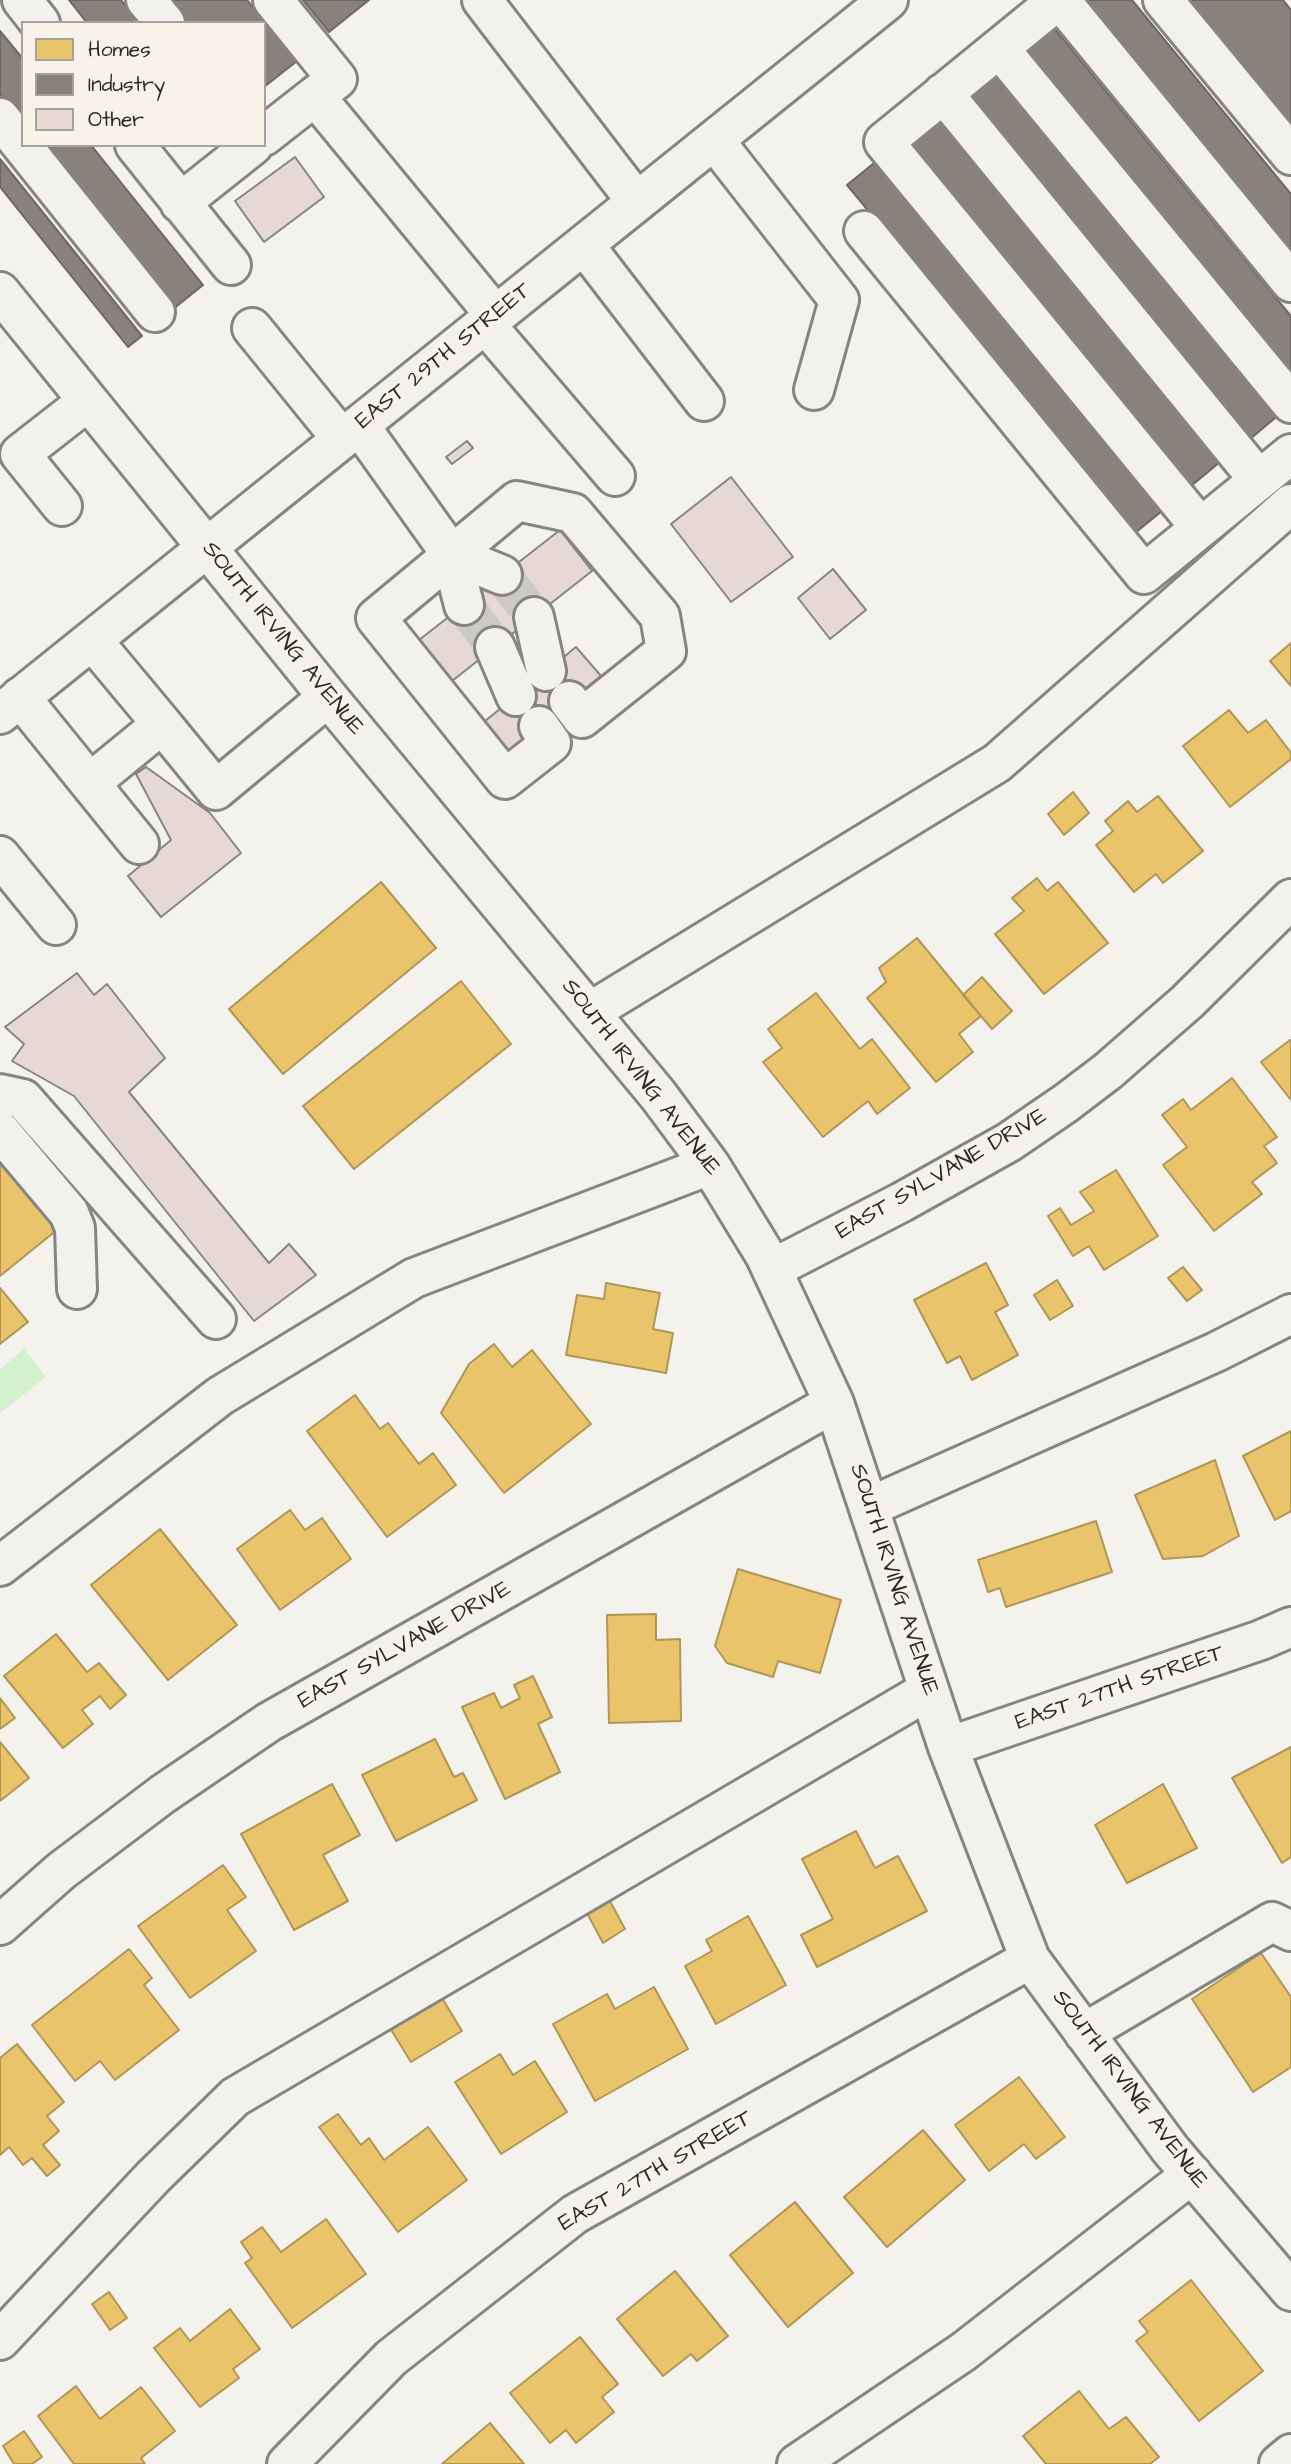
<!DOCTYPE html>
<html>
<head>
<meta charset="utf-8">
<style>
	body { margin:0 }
	#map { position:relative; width:1291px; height:2464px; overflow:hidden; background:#f4f2ec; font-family:"Architects Daughter",sans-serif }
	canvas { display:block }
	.legend { position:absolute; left:21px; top:21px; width:245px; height:126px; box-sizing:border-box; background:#f7f3e8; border:2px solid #a5a39c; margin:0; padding:9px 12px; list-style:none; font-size:21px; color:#2b2b2b }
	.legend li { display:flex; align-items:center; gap:14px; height:35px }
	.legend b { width:35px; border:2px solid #a5a39c }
</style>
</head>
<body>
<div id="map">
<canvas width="1291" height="2464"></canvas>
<ul class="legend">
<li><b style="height:19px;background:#e9c46a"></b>Homes</li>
<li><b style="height:19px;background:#8a817c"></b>Industry</li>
<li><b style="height:19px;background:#e6d9d5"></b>Other</li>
</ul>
</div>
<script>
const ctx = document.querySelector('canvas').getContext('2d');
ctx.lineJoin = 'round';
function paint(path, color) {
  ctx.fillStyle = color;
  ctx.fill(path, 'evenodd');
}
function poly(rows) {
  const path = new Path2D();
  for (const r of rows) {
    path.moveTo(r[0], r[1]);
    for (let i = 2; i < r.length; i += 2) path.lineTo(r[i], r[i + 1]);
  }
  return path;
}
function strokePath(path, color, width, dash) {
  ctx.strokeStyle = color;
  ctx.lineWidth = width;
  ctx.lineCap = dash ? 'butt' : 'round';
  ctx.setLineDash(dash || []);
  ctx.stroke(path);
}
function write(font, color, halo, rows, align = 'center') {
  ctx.font = font + ' "Architects Daughter",sans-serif';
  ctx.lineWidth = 7;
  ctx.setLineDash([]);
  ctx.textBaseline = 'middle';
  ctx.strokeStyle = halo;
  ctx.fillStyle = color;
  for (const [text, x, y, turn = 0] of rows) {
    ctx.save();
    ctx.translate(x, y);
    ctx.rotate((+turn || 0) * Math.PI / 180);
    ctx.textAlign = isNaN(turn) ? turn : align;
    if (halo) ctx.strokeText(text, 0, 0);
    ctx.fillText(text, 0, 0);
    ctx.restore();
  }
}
paint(poly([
	[24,1349,46,1377,0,1413,0,1369]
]), '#d3f0cc');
const homes = poly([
	[1291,643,1291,686,1270,661,1291,643],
	[1229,710,1248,733,1266,720,1291,753,1291,759,1230,807,1183,746,1229,710],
	[1073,792,1089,813,1064,835,1048,814,1073,792],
	[1158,796,1203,851,1163,883,1156,874,1134,892,1096,845,1113,831,1105,821,1128,801,1137,812,1158,796],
	[1037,878,1047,891,1058,882,1108,943,1044,994,995,934,1024,911,1012,898,1037,878],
	[381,882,436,948,283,1074,229,1009,381,882],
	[917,938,981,1016,959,1034,973,1052,936,1082,867,998,886,982,879,968,917,938],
	[982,977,1012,1011,992,1029,963,995,982,977],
	[461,981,511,1044,354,1169,303,1106,461,981],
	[816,993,860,1049,872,1039,910,1088,877,1114,868,1101,823,1137,763,1062,782,1048,768,1029,816,993],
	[1290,1040,1291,1041,1291,1100,1261,1062,1290,1040],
	[1232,1078,1277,1137,1264,1146,1277,1163,1252,1182,1262,1194,1214,1231,1163,1165,1187,1147,1162,1115,1183,1099,1191,1110,1232,1078],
	[0,1147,63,1225,0,1276,0,1147],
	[1116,1170,1158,1236,1104,1270,1089,1246,1073,1256,1048,1216,1060,1208,1071,1225,1094,1211,1080,1192,1116,1170],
	[986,1263,1008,1305,995,1312,1018,1355,972,1380,960,1356,947,1363,914,1300,986,1263],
	[1183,1267,1202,1290,1187,1301,1168,1278,1183,1267],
	[1057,1280,1073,1306,1050,1320,1034,1295,1057,1280],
	[606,1283,660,1293,653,1329,673,1333,666,1373,566,1355,577,1295,604,1299,606,1283],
	[0,1288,28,1322,0,1344,0,1288],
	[494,1344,512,1367,532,1350,591,1424,504,1493,441,1413,469,1364,494,1344],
	[355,1395,380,1429,388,1423,419,1464,433,1453,456,1485,387,1537,307,1431,355,1395],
	[1291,1431,1291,1511,1275,1520,1243,1456,1291,1431],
	[1215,1460,1239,1536,1203,1556,1163,1559,1135,1495,1215,1460],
	[290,1510,305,1530,322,1518,351,1559,280,1610,237,1549,290,1510],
	[1096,1521,1112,1572,1006,1607,1000,1588,988,1592,978,1560,1096,1521],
	[160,1529,237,1625,168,1680,91,1585,160,1529],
	[738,1569,841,1600,820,1673,778,1661,773,1677,727,1663,715,1646,738,1569],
	[656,1614,656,1640,680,1639,681,1721,609,1723,607,1615,656,1614],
	[56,1634,87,1672,99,1663,126,1695,110,1709,100,1696,82,1710,93,1724,63,1748,4,1676,56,1634],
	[533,1676,552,1717,538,1724,560,1772,505,1799,462,1707,494,1693,501,1708,520,1698,514,1685,533,1676],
	[0,1698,15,1718,0,1729,0,1698],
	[435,1739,454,1777,463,1773,477,1800,396,1841,362,1775,435,1739],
	[0,1742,29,1778,0,1801,0,1742],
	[1291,1747,1291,1857,1282,1863,1232,1778,1291,1747],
	[332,1784,360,1835,323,1855,348,1901,294,1930,241,1834,332,1784],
	[1163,1784,1197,1848,1127,1883,1095,1825,1163,1784],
	[856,1831,875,1868,898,1856,927,1911,817,1967,801,1935,833,1919,802,1859,856,1831],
	[223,1865,246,1897,227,1910,256,1951,190,1998,138,1926,223,1865],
	[604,1890,625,1929,603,1943,582,1904,604,1890],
	[748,1916,786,1985,716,2024,685,1966,712,1951,706,1940,748,1916],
	[129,1949,152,1978,144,1985,179,2030,115,2080,100,2061,75,2081,32,2025,129,1949],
	[1261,1953,1291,1997,1291,2067,1253,2092,1192,1999,1261,1953],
	[654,1987,688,2049,595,2101,553,2024,607,1994,615,2009,654,1987],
	[436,1988,462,2031,411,2062,385,2020,436,1988],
	[17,2044,64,2102,47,2116,59,2131,43,2145,60,2165,47,2176,32,2158,23,2165,9,2147,0,2155,0,2058,17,2044],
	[500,2054,513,2075,535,2061,567,2112,501,2154,455,2082,500,2054],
	[1019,2077,1065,2137,1036,2159,1024,2144,989,2171,955,2125,1019,2077],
	[338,2114,361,2145,369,2138,384,2160,428,2127,467,2180,398,2232,319,2127,338,2114],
	[923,2130,965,2180,887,2247,844,2197,923,2130],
	[795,2202,853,2273,788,2327,730,2255,795,2202],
	[326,2219,366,2274,292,2328,245,2263,252,2258,241,2242,262,2227,281,2252,326,2219],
	[675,2271,728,2336,697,2361,691,2354,663,2376,617,2319,675,2271],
	[1191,2280,1263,2371,1199,2421,1136,2341,1148,2332,1139,2321,1191,2280],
	[109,2292,127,2318,110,2330,92,2304,109,2292],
	[230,2309,260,2349,233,2369,239,2378,200,2407,154,2348,180,2328,190,2341,230,2309],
	[580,2337,618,2384,602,2397,614,2412,576,2443,566,2430,550,2443,510,2393,580,2337],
	[76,2386,100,2419,141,2387,175,2431,141,2458,145,2464,74,2464,38,2416,76,2386],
	[1079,2391,1109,2429,1126,2417,1159,2457,1150,2464,1046,2464,1023,2436,1079,2391],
	[490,2423,524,2464,442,2464,490,2423],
	[24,2431,42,2457,32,2464,14,2464,3,2446,24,2431]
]);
paint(homes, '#e9c46a');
strokePath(homes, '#b09657', 2);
const industry = poly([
	[69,0,121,0,139,23,87,23,69,0],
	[169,0,247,0,297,61,264,87,264,23,187,23,169,0],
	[303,0,369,0,329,32,303,0],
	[1081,0,1132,0,1291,194,1291,258,1081,0],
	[1186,0,1283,0,1291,10,1291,128,1186,0],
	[1050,23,1291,316,1291,379,1019,48,1050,23],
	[0,31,23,59,23,122,0,94,0,31],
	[996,67,1281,413,1250,439,965,92,996,67],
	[933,114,1220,462,1191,486,904,138,933,114],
	[41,145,91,145,203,285,172,310,41,145],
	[0,159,142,336,128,347,0,187,0,159],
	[879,159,1167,507,1135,533,847,185,879,159]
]);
paint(industry, '#8a817c');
strokePath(industry, '#6e6764', 2);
const building = poly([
	[295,157,324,197,264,242,235,201,295,157],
	[467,441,473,448,452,464,446,457,467,441],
	[731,477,793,557,731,602,671,524,731,477],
	[560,530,592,571,452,681,419,640,560,530],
	[833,569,866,610,830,639,798,598,833,569],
	[576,647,601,676,503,756,479,726,576,647],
	[146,767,210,813,241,853,161,917,128,876,171,840,136,774,146,767],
	[77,973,94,995,107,984,165,1058,129,1092,269,1263,289,1244,316,1275,254,1321,74,1096,12,1061,24,1044,5,1027,77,973]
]);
paint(building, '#e6d9d5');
strokePath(building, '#858582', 2);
strokePath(poly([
	[502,575,534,617],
	[464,605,495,647]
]), '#cccac5', 38, [38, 19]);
const minor = poly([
	[22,0,40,23],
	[146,0,165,23],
	[273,0,337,79,315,96,496,316],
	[482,0,637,202],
	[1058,0,884,142,1200,527],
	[1060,0,1291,282],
	[1163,0,1291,155],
	[999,48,1291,403],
	[943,93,1259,480],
	[0,118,155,312],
	[264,136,315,96],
	[714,140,839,300,814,390],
	[135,145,231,265],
	[180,203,253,145],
	[864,231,1144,574,1291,454],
	[584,245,704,401],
	[0,292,328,697,658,1095,710,1165,765,1255,834,1403,948,1747,1030,1959,1170,2149,1291,2291],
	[485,324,615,476],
	[252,328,342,439],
	[359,425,451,554,464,605],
	[62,506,20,454,88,401],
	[451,554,502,575],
	[534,617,546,671],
	[495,647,516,696],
	[20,697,139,844],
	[0,714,888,0],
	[162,724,216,790,328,697],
	[539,726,551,743,505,779,376,618,517,501,573,513,660,616,666,651,582,718,569,701],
	[90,783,162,724,92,640],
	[0,856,56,925],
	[590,1012,997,763,1291,504],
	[0,1094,23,1099,216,1319],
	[0,1131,69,1213,75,1228,77,1289],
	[772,1269,902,1202,1009,1142,1066,1103,1108,1071,1187,1002,1291,899],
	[869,1507,1216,1352,1291,1314],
	[0,1566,220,1396,414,1278,710,1165],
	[948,1747,1261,1640,1291,1627],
	[0,1925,61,1871,163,1794,269,1722,834,1403],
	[1084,2033,1272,1922,1291,1931],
	[0,2340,153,2177,235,2097,929,1690],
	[287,2464,391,2358,575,2214,1030,1959],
	[797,2464,963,2352,1192,2174],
	[1279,2464,1291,2454]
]);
strokePath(minor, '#858582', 44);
strokePath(minor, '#f2f1ed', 38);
write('23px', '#2b2b2b', '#f7f3e8', [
	["EAST 29TH STREET",444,357,-39],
	["SOUTH IRVING AVENUE",282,639,51],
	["SOUTH IRVING AVENUE",640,1078,52],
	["EAST SYLVANE DRIVE",942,1175,-30],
	["SOUTH IRVING AVENUE",893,1580,72],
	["EAST SYLVANE DRIVE",405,1646,-29],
	["EAST 27TH STREET",1120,1689,-19],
	["SOUTH IRVING AVENUE",1129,2090,53],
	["EAST 27TH STREET",656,2172,-30]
]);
</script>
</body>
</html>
